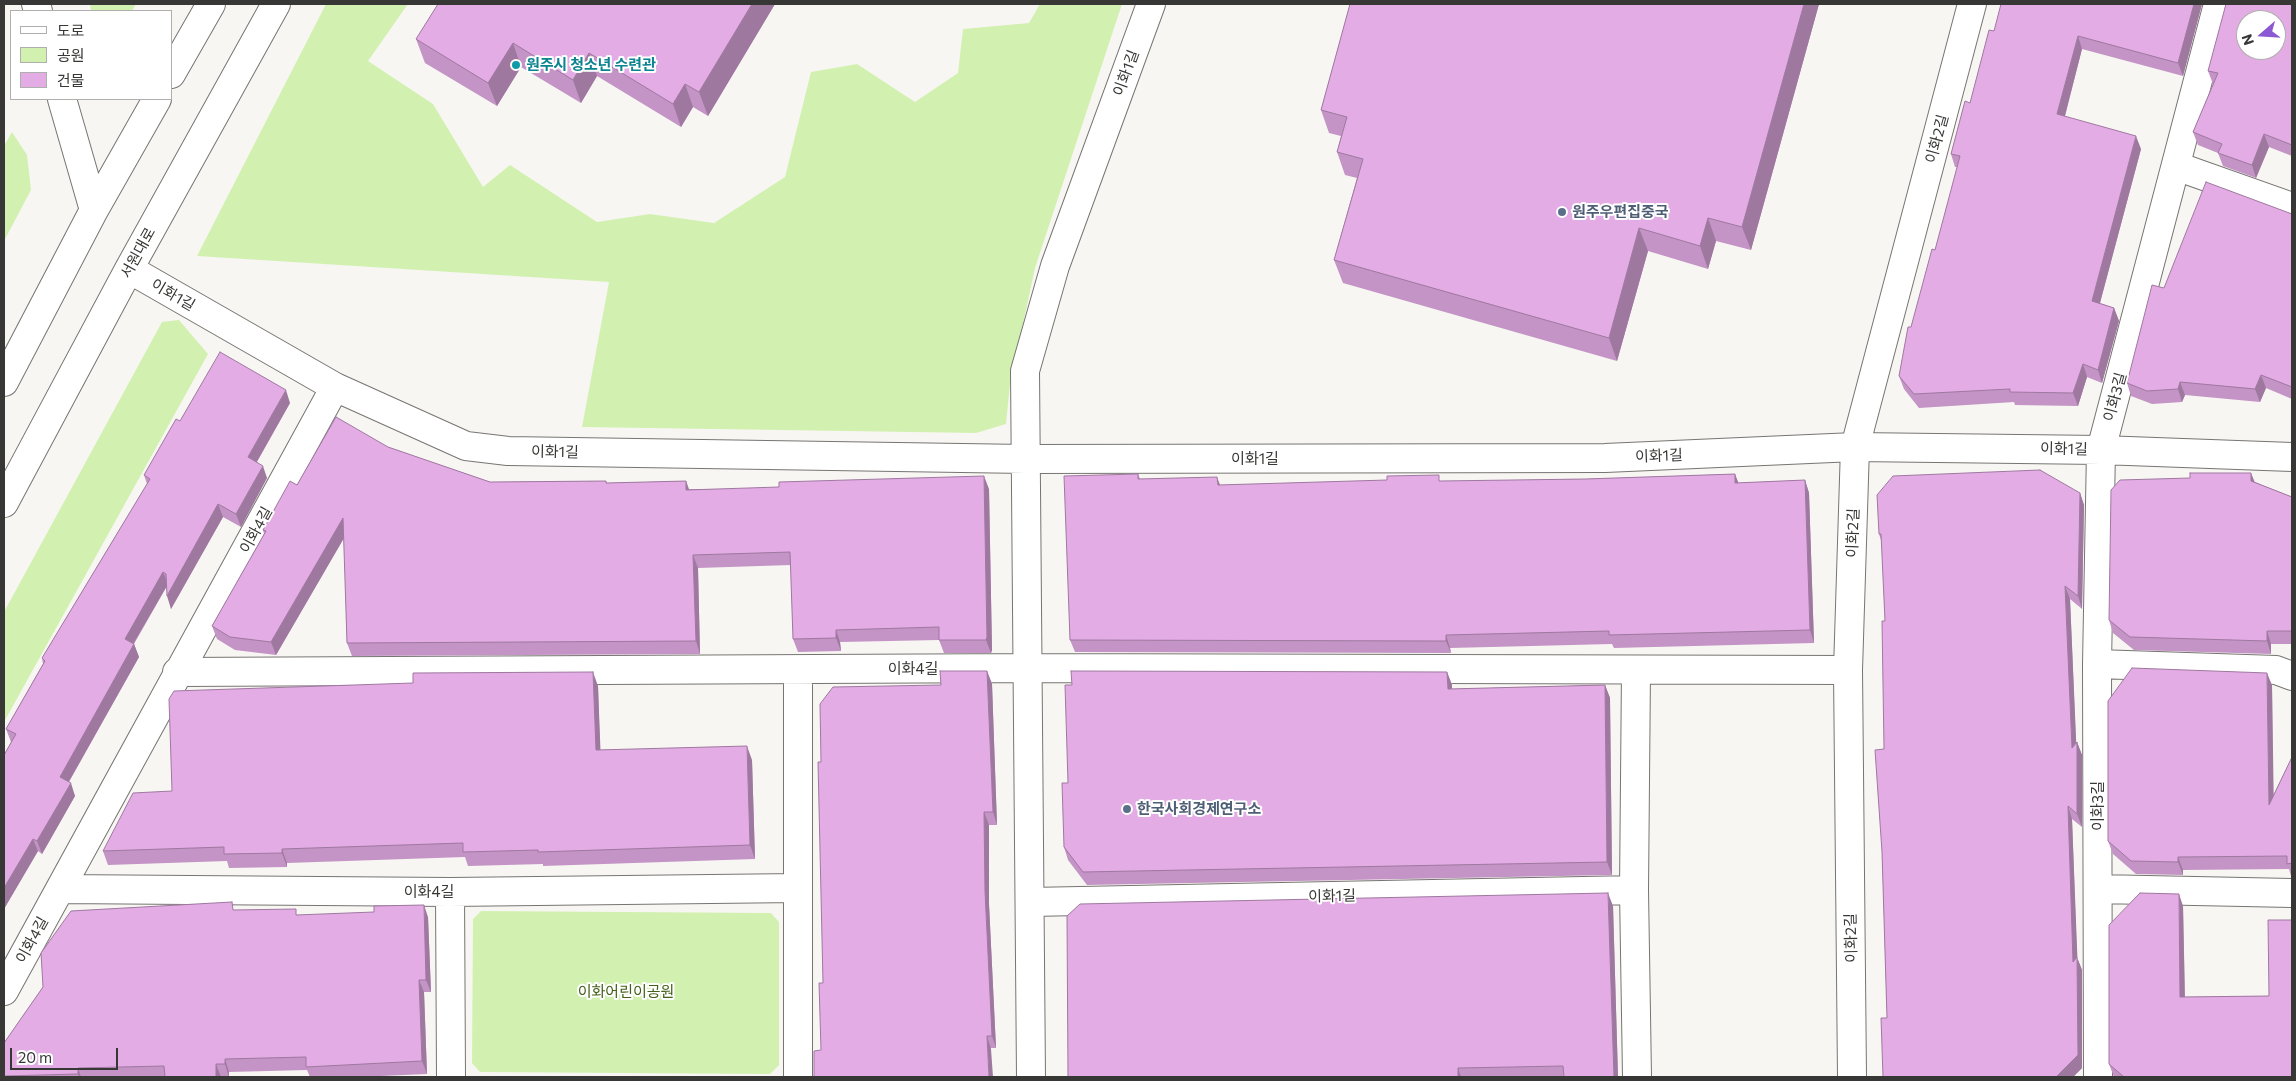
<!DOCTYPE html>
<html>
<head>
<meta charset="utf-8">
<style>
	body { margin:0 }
	#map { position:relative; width:2296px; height:1081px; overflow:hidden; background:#f8f6f2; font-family:Commissioner,"Noto Sans KR",sans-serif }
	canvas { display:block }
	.frame { position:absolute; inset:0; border:5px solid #373735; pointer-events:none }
	.legend { position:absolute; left:10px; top:10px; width:162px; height:90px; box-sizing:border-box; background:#fff; border:1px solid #afafae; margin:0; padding:6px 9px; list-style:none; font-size:15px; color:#373735 }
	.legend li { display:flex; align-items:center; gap:10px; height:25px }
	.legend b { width:25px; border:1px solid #afafae }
	.north { position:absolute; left:2236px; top:10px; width:50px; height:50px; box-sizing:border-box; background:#fff; border:1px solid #afafae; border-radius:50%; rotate:251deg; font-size:14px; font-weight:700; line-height:20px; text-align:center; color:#373735 }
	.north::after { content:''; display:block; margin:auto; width:18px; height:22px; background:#8b59d1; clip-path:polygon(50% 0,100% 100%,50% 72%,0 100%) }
	.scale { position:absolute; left:10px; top:1048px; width:108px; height:22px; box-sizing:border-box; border:2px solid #373735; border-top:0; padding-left:6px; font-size:15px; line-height:18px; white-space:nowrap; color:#373735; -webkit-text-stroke:4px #fff; paint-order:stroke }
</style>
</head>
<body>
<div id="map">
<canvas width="2296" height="1081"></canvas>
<div class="frame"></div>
<ul class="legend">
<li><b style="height:6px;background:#fff"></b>도로</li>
<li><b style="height:14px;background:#d2f1b1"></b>공원</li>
<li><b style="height:14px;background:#e3ace5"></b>건물</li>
</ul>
<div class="north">N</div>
<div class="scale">20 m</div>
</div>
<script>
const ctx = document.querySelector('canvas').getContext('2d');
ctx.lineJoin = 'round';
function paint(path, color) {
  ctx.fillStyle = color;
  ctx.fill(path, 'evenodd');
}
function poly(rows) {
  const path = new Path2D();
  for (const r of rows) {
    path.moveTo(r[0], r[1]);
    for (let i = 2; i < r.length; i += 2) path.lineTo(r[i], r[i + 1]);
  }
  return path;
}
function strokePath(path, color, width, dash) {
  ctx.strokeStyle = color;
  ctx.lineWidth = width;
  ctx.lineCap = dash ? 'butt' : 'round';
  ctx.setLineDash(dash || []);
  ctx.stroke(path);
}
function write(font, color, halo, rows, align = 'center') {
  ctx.font = font + ' Commissioner,"Noto Sans KR",sans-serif';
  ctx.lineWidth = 4;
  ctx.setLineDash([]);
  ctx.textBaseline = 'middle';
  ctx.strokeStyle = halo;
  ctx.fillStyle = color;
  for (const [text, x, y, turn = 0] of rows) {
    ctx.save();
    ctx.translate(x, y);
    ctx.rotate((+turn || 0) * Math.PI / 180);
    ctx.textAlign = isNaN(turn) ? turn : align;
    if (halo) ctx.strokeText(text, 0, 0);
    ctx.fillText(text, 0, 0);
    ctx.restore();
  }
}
paint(poly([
	[90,4,136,4,132,11,91,11],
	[326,4,408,4,368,61,433,104,483,187,510,165,597,222,650,214,714,223,785,177,811,72,857,64,915,102,958,73,963,29,1029,23,1040,4,1122,4,1035,268,1010,384,1006,424,976,433,582,427,609,282,197,256],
	[12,132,27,155,31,190,4,241,4,146],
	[179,320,208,354,4,722,4,612,162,322],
	[481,911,771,913,779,922,779,1065,770,1074,480,1072,472,1063,473,919]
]), '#d2f1b1');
const minor = poly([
	[36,4,38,11],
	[171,74,211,4],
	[62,99,94,210],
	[2176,166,2292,207],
	[129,269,335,387,466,446,508,451,1026,459,1605,458,1855,447,2101,450,2292,457],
	[4,382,94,210,157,99],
	[4,503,129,269,276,4],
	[2097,664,2276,670,2292,676],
	[1636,670,1634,890,1637,1077],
	[177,672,1028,668,1848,670],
	[60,889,450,892,798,888],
	[2098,889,2292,893],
	[450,892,451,1077],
	[1030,902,1634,890],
	[4,991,335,387],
	[798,1077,798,670],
	[1031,1077,1025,371,1055,266,1151,4],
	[1852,1077,1848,670,1855,447,1972,4],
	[2098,1077,2097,664,2101,450,2218,4]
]);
strokePath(minor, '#777572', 30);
strokePath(minor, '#fff', 28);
paint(poly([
	[775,4,708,116,693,107,681,127,597,76,581,103,521,67,497,106,425,63,416,39],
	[1350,4,1819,4,1751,250,1716,241,1708,269,1648,251,1617,361,1343,283,1334,260,1357,178,1345,175,1337,152,1341,136,1329,133,1321,110],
	[2202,4,2183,76,2082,49,2065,116,2141,149,2100,303,2114,308,2119,321,2102,383,2087,377,2078,406,2015,405,2014,402,1919,408,1904,389,1899,376,1911,327,1935,250,1958,167,1955,167,1951,154,1970,103,1994,31],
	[2292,4,2292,156,2269,147,2256,178,2223,166,2218,153,2198,145,2193,132,2213,84,2208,71],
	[2292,214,2292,399,2266,388,2260,402,2185,395,2182,402,2152,404,2131,396,2127,383,2164,288],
	[290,403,257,462,267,478,241,527,223,517,171,609,167,586,134,644,139,657,69,782,75,796,42,854,38,851,4,909,4,755,11,742,6,729,43,664,42,658,147,484,144,475,180,421],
	[388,447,490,482,606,481,607,483,686,481,689,489,989,489,992,650,991,653,944,653,939,640,840,642,841,651,798,652,793,639,791,565,698,568,700,654,352,656,347,643,344,538,276,655,235,650,217,639,212,626,264,534,263,530,297,485],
	[1138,474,1140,479,1221,485,1585,479,1735,474,1738,483,1805,480,1809,493,1814,643,1614,648,1612,644,1450,648,1451,653,1075,652,1070,640],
	[2255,482,2292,497,2292,644,2271,644,2271,654,2134,650,2113,633,2109,620],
	[2080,493,2084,505,2082,609,2070,599,2076,743,2077,742,2082,755,2082,827,2072,819,2077,958,2082,970,2082,1068,2073,1077,1883,1077,1887,1018,1882,852,1884,749,1885,621,1882,543,1879,534],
	[987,671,992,684,997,825,989,825,989,904,996,1048,821,1050,823,983,821,762,941,685],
	[1447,672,1452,685,1452,689,1605,685,1610,698,1612,875,1087,885,1068,860,1064,847,1068,783],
	[2272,685,2273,796,2292,757,2292,876,2291,876,2289,869,2183,870,2183,875,2136,874,2113,854,2108,841],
	[598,686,600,750,752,760,755,859,543,866,543,864,468,866,465,857,287,863,287,867,229,868,227,861,108,865,103,851,172,791],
	[1613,906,1618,1077,1068,1077],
	[2183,906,2185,997,2269,996,2292,1077,2114,1077,2109,1064],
	[235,910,298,915,428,917,431,992,424,992,427,1074,358,1077,310,1077,307,1070,229,1072,229,1077,4,1077,4,1043,43,987]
]), '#c394c5');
paint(poly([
	[752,4,775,4,708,116,699,92],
	[1804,4,1819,4,1751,250,1742,227],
	[2194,4,2202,4,2183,76,2178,63],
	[2078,36,2082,49,2062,127,2057,114],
	[513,43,521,67,497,106,488,83],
	[589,53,597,76,581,103,573,80],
	[685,84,693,107,681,127,673,104],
	[2264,134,2269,147,2256,178,2252,165],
	[2136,136,2141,149,2097,314,2092,301],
	[1708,218,1716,241,1708,269,1700,246],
	[1639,228,1648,251,1617,361,1609,338],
	[2114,308,2119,321,2102,383,2098,370],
	[2083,364,2087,377,2078,406,2073,393],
	[2261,375,2266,388,2260,402,2255,389],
	[2180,382,2185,395,2182,402,2178,389],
	[286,390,290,403,252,470,248,457],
	[263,466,267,478,241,527,236,514],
	[2251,473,2256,485,2251,481],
	[1735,474,1740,487,1735,483],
	[984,476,989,489,992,650,991,653,986,640],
	[1217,477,1222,490,1218,485],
	[1805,480,1809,493,1814,643,1810,630],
	[686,481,690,493,686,490],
	[2080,493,2084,505,2082,609,2078,596],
	[218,504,223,517,171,609,167,596],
	[343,518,348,531,276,655,271,642],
	[693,555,698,568,700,654,696,641],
	[163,572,168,584,129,651,125,639],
	[2065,586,2070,599,2077,761,2072,748],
	[836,630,840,642,841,651,836,638],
	[2267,631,2271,644,2271,654,2267,641],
	[1446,635,1450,648,1451,653,1446,641],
	[134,644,139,657,64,790,60,777],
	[987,671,992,684,997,825,993,812],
	[593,672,598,686,601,764,596,750],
	[1447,672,1452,685,1452,702,1448,689],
	[2267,673,2272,685,2274,818,2269,805],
	[1605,685,1610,698,1612,875,1607,862],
	[2077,742,2082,755,2082,827,2077,814],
	[747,746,752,760,755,859,750,845],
	[71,783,75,796,42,854,37,841],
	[2068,806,2072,819,2078,973,2077,957,2082,970,2082,1068,2073,1077,2056,1077,2073,962],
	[984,812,989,825,989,904,996,1048,992,1036,985,891],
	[33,839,38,851,4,909,4,888],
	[282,849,287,863,287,867,282,853],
	[2178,857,2183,870,2183,875,2178,862],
	[1608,893,1613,906,1618,1077,1614,1077],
	[2179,894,2183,906,2185,1009,2180,997],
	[424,905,428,917,431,992,426,980],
	[419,980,424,992,427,1074,422,1061],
	[987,1036,991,1049,993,1077,989,1077],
	[225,1059,229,1072,229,1077,225,1064],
	[216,1064,221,1077,216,1077],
	[78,1068,81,1077,79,1077,78,1074],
	[1458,1068,1461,1077,1458,1077]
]), '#9f78a0');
const building = poly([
	[438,4,752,4,699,92,685,84,673,104,589,53,573,80,513,43,488,83,416,39,438,4],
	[1350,4,1804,4,1742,227,1708,218,1700,246,1639,228,1609,338,1334,260,1363,159,1337,152,1347,117,1321,110,1350,4],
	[2001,4,2194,4,2178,63,2078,36,2057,114,2136,136,2092,301,2114,308,2098,370,2083,364,2073,393,2010,392,2010,389,1914,394,1899,376,1908,327,1911,327,1932,249,1935,250,1960,156,1951,154,1965,101,1970,103,1989,30,1994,31,2001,4],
	[2226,4,2292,4,2292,145,2264,134,2252,165,2218,153,2222,144,2193,132,2218,73,2208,71,2226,4],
	[2246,20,2276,20,2276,50,2246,50,2246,20],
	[2206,182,2292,214,2292,387,2261,375,2255,389,2180,382,2178,389,2147,391,2127,383,2152,285,2164,288,2206,182],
	[220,352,286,390,248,457,263,466,236,514,218,504,167,596,166,574,163,572,125,639,134,644,60,777,71,783,37,841,33,839,4,888,4,755,16,734,6,729,45,661,42,658,150,479,144,475,176,419,180,421,220,352],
	[336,417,388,447,490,482,606,481,606,483,686,481,686,490,779,487,779,482,984,476,987,637,986,640,939,640,939,627,836,630,836,638,793,639,790,552,693,555,696,641,347,643,343,518,271,642,230,637,212,626,266,531,263,530,290,481,297,485,336,417],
	[2040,470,2080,493,2078,596,2065,586,2072,748,2077,742,2077,814,2068,806,2073,962,2077,957,2078,1055,2056,1077,1883,1077,1881,1018,1887,1018,1882,852,1875,750,1884,749,1882,621,1885,621,1881,534,1879,534,1877,495,1893,476,2040,470],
	[2190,473,2251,473,2251,481,2292,497,2292,631,2267,631,2267,641,2130,637,2109,620,2111,490,2120,480,2190,478,2190,473],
	[1138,474,1138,479,1217,477,1218,485,1387,480,1387,476,1439,475,1439,481,1585,479,1735,474,1735,483,1805,480,1810,630,1609,635,1609,631,1446,635,1446,641,1070,640,1064,476,1138,474],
	[2132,668,2267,673,2269,805,2292,757,2292,863,2287,864,2287,856,2178,857,2178,862,2131,861,2108,841,2108,701,2132,668],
	[940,671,987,671,993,812,984,812,985,891,992,1036,987,1036,989,1077,814,1077,814,1051,821,1050,819,983,823,983,818,762,821,762,820,704,833,687,941,685,940,671],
	[1071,671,1447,672,1448,689,1605,685,1607,862,1083,872,1064,847,1062,783,1068,783,1065,685,1072,685,1071,671],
	[593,672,596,750,747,746,750,845,538,852,538,850,463,852,463,843,282,849,282,853,224,854,224,847,103,851,133,793,172,791,169,699,174,691,413,683,413,673,593,672],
	[1608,893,1614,1077,1564,1077,1563,1066,1458,1068,1458,1077,1068,1077,1067,916,1080,904,1608,893],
	[2140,893,2179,894,2180,997,2269,996,2268,920,2292,920,2292,1077,2124,1077,2109,1064,2109,925,2140,893],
	[232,902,233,910,296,909,296,915,374,912,374,906,424,905,426,980,419,980,422,1061,306,1067,306,1057,225,1059,225,1064,216,1064,216,1077,165,1077,164,1066,78,1068,78,1074,4,1076,4,1043,43,987,41,953,71,911,232,902]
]);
paint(building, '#e3ace5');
strokePath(building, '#9f78a0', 1);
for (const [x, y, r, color] of [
	[516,65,5,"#0f9aa8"],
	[1562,212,5,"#5c6f8a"],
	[1127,809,5,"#5c6f8a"]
]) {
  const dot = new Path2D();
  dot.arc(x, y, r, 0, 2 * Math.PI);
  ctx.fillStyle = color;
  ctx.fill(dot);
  strokePath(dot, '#fff', 2);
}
write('bold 15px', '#0d838f', '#fff', [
	["원주시 청소년 수련관",526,65]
], 'left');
write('15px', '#373735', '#fff', [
	["이화1길",1126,73,-70],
	["이화2길",1937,139,-75],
	["서원대로",138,253,-61],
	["이화1길",173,295,30],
	["이화3길",2115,397,-75],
	["이화1길",2064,449,1],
	["이화1길",555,452,1],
	["이화1길",1659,456,-2],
	["이화1길",1255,459],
	["이화4길",256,530,-61],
	["이화2길",1853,533,-88],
	["이화4길",913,669],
	["이화3길",2098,806,-90],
	["이화4길",429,892],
	["이화1길",1332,896,-1],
	["이화2길",1851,938,-91],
	["이화4길",32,940,-61]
]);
write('bold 15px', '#4e5e75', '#fff', [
	["원주우편집중국",1572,212],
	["한국사회경제연구소",1137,809]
], 'left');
write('15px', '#446019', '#fff', [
	["이화어린이공원",626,992]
]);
</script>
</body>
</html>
